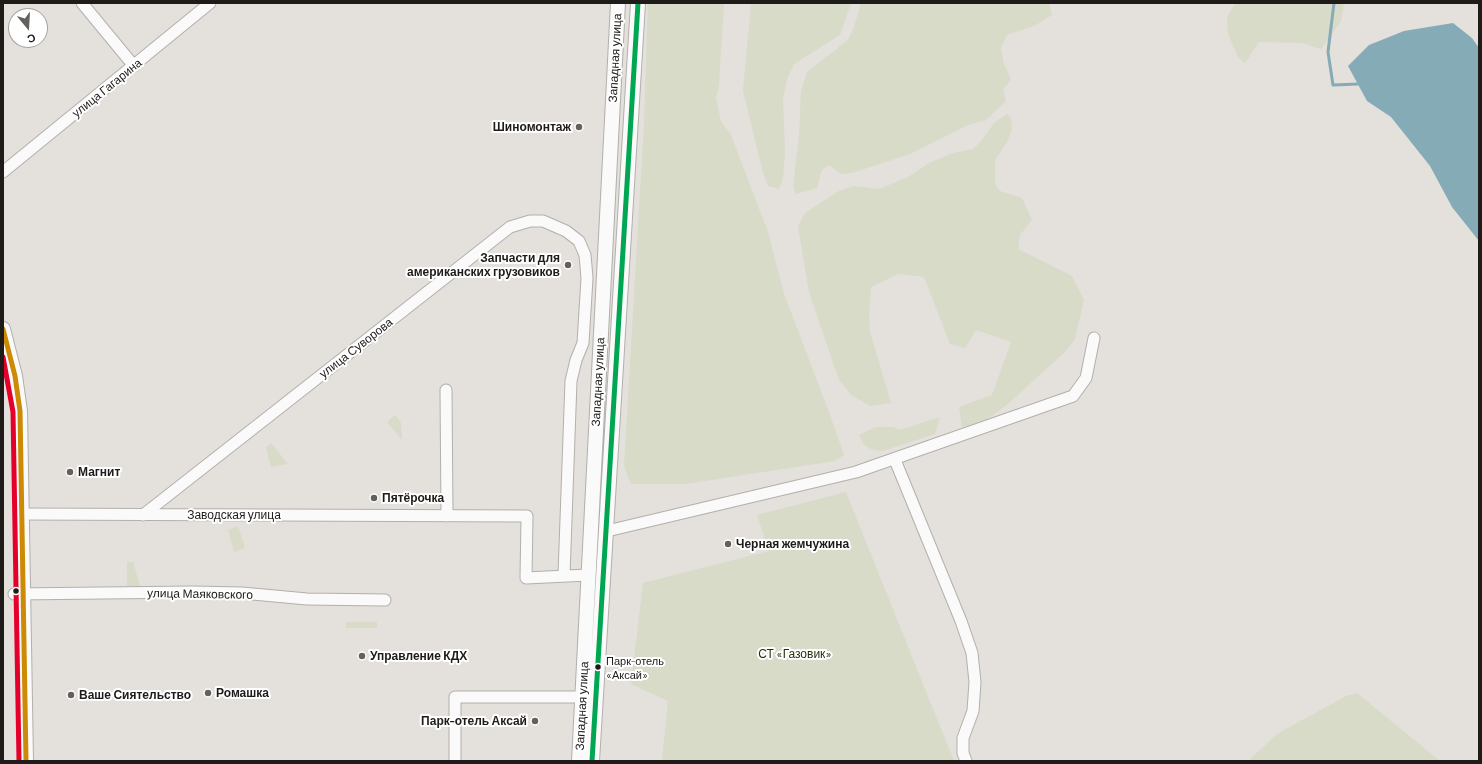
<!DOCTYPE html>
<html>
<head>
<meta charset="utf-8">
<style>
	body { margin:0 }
	#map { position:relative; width:1482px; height:764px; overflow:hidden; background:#e4e0dc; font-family:Barlow,sans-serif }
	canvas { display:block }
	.frame { position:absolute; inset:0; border:4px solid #1e1b19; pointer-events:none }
	.north { position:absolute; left:8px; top:8px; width:40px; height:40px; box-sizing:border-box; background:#fff; border:1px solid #a5a4a3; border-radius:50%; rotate:162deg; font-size:11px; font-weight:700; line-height:16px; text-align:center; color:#1e1b19 }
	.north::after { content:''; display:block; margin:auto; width:14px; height:18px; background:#63605d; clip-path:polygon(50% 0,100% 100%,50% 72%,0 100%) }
</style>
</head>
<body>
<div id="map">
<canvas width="1482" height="764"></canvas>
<div class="frame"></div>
<div class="north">С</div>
</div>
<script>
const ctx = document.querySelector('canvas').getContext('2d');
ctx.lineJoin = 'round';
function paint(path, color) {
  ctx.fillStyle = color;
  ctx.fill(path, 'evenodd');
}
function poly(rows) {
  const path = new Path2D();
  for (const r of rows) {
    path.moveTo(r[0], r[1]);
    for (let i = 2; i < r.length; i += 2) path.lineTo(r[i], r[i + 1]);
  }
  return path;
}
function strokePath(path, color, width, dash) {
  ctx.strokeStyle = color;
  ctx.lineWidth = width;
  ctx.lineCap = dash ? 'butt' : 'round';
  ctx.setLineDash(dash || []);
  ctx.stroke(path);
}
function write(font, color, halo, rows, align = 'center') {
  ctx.font = font + ' Barlow,sans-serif';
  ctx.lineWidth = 4;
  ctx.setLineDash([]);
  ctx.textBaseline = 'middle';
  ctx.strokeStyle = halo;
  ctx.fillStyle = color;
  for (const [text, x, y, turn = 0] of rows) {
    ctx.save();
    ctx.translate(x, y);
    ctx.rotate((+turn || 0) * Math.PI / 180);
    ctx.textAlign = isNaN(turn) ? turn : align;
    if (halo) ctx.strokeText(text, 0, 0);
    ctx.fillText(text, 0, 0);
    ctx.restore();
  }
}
paint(poly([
	[648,3,724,3,719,85,716,98,721,121,731,135,768,232,784,294,829,412,844,455,835,461,685,484,631,484,628,477,624,466,644,123],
	[751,3,851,3,840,35,794,64,787,79,783,99,785,151,783,178,779,189,768,186,763,173,743,91],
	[861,3,1049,3,1052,15,1036,25,1007,35,1001,48,1004,64,1011,79,1003,90,1006,101,986,120,968,125,910,154,852,173,841,174,829,165,822,170,817,188,796,194,793,187,799,135,801,91,807,72,848,40,854,27],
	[1235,3,1344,3,1341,21,1321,49,1302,43,1259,42,1245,63,1238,57,1228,34,1227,18],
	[1007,114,1011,117,1012,130,1007,142,995,160,995,184,1000,191,1022,198,1032,220,1020,235,1018,249,1072,276,1084,300,1075,339,1066,351,1009,403,985,421,962,427,959,407,992,395,1011,342,976,330,965,348,950,344,924,277,898,274,871,287,869,316,870,332,891,403,870,406,851,395,839,379,834,366,809,292,798,226,805,213,839,191,853,186,879,189,908,177,929,163,953,153,973,149,982,140,994,123],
	[395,415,401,423,402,440,387,422],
	[940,417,935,434,883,451,871,449,864,445,859,435,875,427,893,427,900,430],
	[271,443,288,464,271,467,266,447],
	[846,492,954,761,662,761,668,701,631,684,643,583,769,551,757,515],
	[238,526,245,548,234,552,228,530],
	[127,562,133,562,140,586,127,586],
	[346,622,377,622,377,628,346,628],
	[1357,693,1440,761,1248,761,1277,734,1346,696]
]), '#d7dbc8');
paint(poly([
	[1453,23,1472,38,1479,48,1479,241,1452,207,1430,166,1391,117,1367,101,1348,66,1369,45,1404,31]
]), '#85abb7');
strokePath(poly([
	[1334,3,1328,52,1333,85,1358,84]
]), '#85abb7', 3);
const minor = poly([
	[82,3,134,66],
	[3,172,210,3],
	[446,390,447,516],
	[895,460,961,621,972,653,975,682,973,711,963,738,963,753,966,761],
	[21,514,527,516,526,578,588,575],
	[143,515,510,227,530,221,543,221,566,231,579,241,585,255,587,278,583,343,576,360,571,381,564,575],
	[607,531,856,472,1073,396,1086,378,1094,338],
	[14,594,192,592,242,593,307,599,385,600],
	[455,761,455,697,582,697]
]);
const major = poly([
	[3,329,15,376,20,411,26,761],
	[579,761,618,3],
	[592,761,638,3]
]);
strokePath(minor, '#b2b0ac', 13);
strokePath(major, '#b2b0ac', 16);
strokePath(minor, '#fbfafa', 11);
strokePath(major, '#fbfafa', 14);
strokePath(poly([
	[3,329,15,376,20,411,26,761]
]), '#cc8a05', 5);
strokePath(poly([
	[592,761,638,3]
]), '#00a651', 5);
strokePath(poly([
	[3,357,13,412,19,761]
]), '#e4002b', 5);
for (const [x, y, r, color] of [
	[579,127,4,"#63605d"],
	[568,265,4,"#63605d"],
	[70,472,4,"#63605d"],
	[374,498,4,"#63605d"],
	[728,544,4,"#63605d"],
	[16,591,3.5,"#1e1b19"],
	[362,656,4,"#63605d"],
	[598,667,3.5,"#1e1b19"],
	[208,693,4,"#63605d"],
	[71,695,4,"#63605d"],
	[535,721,4,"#63605d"]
]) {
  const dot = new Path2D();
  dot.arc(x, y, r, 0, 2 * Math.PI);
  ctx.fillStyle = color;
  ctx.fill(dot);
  strokePath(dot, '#fff', 1.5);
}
write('11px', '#1e1b19', '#fff', [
	["Парк-отель",606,661],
	["«Аксай»",606,675]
], 'left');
write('12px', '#1e1b19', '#fff', [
	["Западная улица",615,58,-87],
	["улица Гагарина",107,88,-39],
	["улица Суворова",356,348,-38],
	["Западная улица",598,382,-87],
	["Заводская улица",234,515],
	["улица Маяковского",200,594,1],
	["Западная улица",582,706,-87]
]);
write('bold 12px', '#1e1b19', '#fff', [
	["Шиномонтаж",571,127,"right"],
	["Запчасти для",560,258,"right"],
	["американских грузовиков",560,272,"right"],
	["Магнит",78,472],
	["Пятёрочка",382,498],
	["Черная жемчужина",736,544],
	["Управление КДХ",370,656],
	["Ромашка",216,693],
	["Ваше Сиятельство",79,695],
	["Парк-отель Аксай",527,721,"right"]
], 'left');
write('12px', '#27300c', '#fff', [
	["СТ «Газовик»",795,654]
]);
</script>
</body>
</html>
